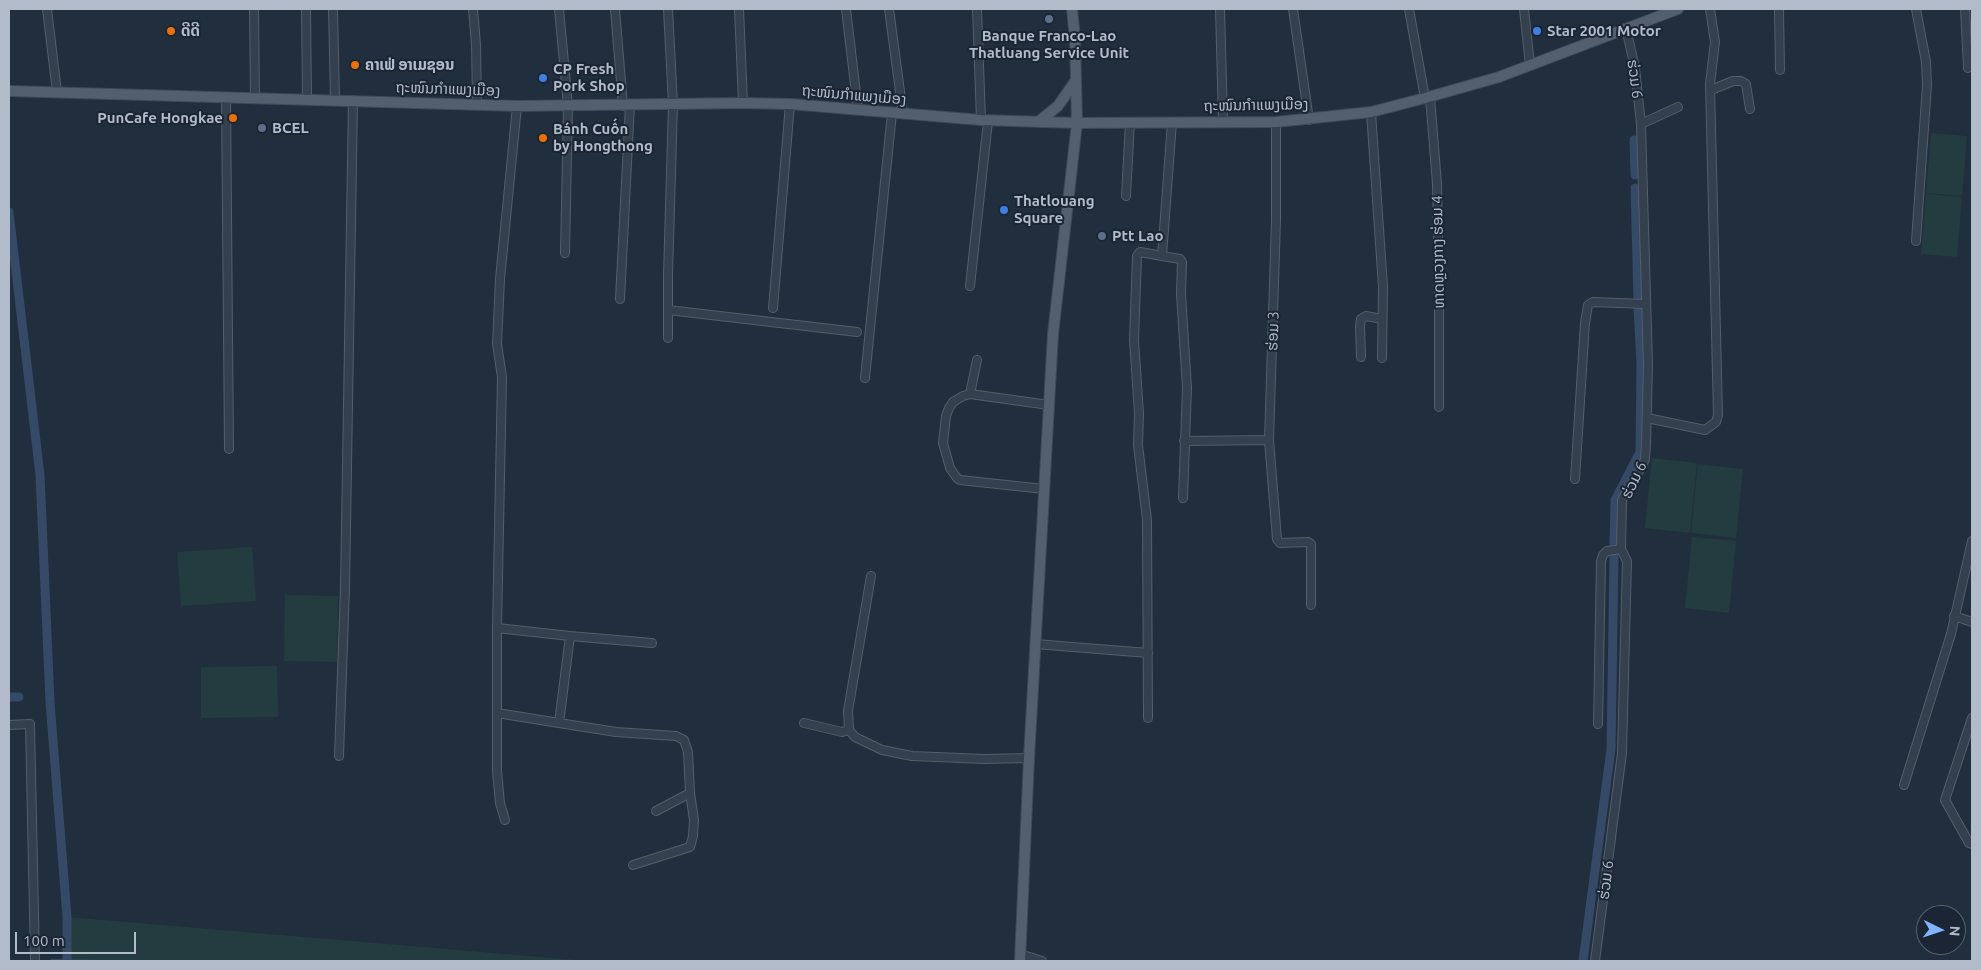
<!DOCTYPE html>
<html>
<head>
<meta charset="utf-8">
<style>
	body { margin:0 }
	#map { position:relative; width:1981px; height:970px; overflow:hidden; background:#212e3e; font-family:Ubuntu,sans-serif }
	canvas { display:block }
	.frame { position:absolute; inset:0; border:10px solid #b1bbc9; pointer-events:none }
	.north { position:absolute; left:1916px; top:905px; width:50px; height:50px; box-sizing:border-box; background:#1b2533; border:1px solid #57616f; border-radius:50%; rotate:94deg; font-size:14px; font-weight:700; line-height:20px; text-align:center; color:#b1bbc9 }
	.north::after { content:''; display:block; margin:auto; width:18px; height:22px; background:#80b4ff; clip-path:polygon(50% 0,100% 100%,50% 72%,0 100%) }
	.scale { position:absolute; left:15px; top:932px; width:121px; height:22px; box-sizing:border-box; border:2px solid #b1bbc9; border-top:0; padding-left:6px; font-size:15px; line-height:18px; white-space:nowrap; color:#b1bbc9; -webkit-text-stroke:4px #1b2533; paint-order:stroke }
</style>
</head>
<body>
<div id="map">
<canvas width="1981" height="970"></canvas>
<div class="frame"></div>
<div class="north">N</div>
<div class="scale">100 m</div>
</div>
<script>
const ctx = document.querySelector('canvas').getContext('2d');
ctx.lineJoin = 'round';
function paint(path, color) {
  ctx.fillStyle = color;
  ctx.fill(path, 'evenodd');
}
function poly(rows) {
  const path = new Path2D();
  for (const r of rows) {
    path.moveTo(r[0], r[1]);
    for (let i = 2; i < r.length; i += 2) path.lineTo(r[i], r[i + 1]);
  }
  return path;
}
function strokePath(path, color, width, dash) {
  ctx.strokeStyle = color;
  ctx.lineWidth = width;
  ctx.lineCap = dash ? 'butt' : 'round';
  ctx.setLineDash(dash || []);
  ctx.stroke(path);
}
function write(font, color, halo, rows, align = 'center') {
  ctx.font = font + ' Ubuntu,"Noto Sans Lao",sans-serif';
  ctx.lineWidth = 4;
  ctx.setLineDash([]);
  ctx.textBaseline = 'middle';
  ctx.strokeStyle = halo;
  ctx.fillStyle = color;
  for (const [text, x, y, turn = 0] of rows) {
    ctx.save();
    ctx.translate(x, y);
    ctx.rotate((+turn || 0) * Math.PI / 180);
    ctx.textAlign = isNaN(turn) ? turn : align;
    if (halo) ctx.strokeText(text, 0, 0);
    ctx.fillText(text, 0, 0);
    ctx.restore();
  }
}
paint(poly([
	[1931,133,1967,136,1962,196,1926,193],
	[1926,194,1962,197,1957,257,1921,254],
	[1652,458,1697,463,1690,533,1645,528],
	[1698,464,1743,469,1736,538,1691,533],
	[1692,537,1736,541,1729,613,1685,608],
	[252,547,256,601,181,606,177,552],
	[285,595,338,596,337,662,284,661],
	[277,666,278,717,201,718,201,667],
	[67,917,588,961,67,961]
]), '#233c3f');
strokePath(poly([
	[52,960,95,961]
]), '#344a66', 2.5);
strokePath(poly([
	[1634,140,1635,175],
	[1635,188,1638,299],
	[9,212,40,475,50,702,67,917,67,961],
	[1614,543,1615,500,1640,452,1641,363,1638,309],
	[9,697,19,697],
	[1583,961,1611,749,1614,556]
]), '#344a66', 9);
const minor = poly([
	[47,9,57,92],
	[254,9,255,98],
	[306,9,307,99],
	[333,9,335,100],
	[473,9,476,44,477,105],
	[559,9,568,106,565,253],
	[615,9,623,106],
	[668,9,673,104,668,275,668,338],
	[739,9,743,103],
	[846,9,858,110],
	[889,9,903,114],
	[977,9,981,120],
	[1220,9,1223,121],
	[1293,9,1309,120],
	[1409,9,1425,98],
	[1524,9,1530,65],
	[1779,9,1780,70],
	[1916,9,1926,62,1927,85,1916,241],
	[1965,9,1968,68],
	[1711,90,1733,81,1741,81,1746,84,1750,109],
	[226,97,229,449],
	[1430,97,1437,184,1439,291,1439,407],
	[517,106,500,279,497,344,502,377,497,628,570,636,559,723,616,732,676,736,684,740,688,752,690,793,656,811],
	[1371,112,1383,287,1382,358],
	[1276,122,1276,220,1269,440,1277,539,1280,543,1308,542,1311,544,1311,605],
	[1641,124,1678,107],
	[1126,196,1130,122],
	[1162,256,1180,259,1182,262,1181,294,1187,388,1183,498],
	[970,286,988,121],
	[620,299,630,105],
	[773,308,790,104],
	[668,310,857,332],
	[1361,357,1360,326,1361,319,1366,316,1382,319],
	[865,378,892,113],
	[970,394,977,360],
	[1647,418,1705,430,1716,422,1718,415,1710,84,1715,42,1710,9],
	[1184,441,1269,440],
	[1575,479,1585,323,1588,305,1593,302,1645,304],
	[1044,489,960,480,957,478,950,468,943,443,946,416,949,408,953,402,963,396,970,394,1049,405],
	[871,576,848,711,849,730,855,737,882,750,912,756,984,759,1029,758],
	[1954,616,1972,622],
	[497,628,497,771,500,803,505,820],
	[570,636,652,643],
	[1035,644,1148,653],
	[497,713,559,723],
	[1148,718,1147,520,1138,445,1139,413,1134,340,1137,256,1140,252,1162,256,1172,122],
	[1972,718,1945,800,1969,843,1972,844],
	[804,723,842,732,849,730],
	[1598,724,1601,561,1603,555,1607,551,1621,549],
	[9,725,30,724,35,961],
	[339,756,345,588,353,100],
	[1904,785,1951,634,1972,541],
	[633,865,690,847,693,836,694,820,690,793],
	[1020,954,1042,961],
	[1595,961,1622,753,1627,561,1621,549,1622,500,1642,466,1645,459,1646,444,1648,365,1641,124,1635,68,1626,28]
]);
const major = poly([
	[9,91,517,106,743,103,790,104,981,120,1077,123,1276,122,1371,112,1425,98,1499,77,1678,9],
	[1038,122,1058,106,1076,80],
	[1020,961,1029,758,1053,334,1077,123,1075,38,1072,9]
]);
strokePath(minor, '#545e6c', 10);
strokePath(major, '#3f4957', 12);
strokePath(minor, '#35404e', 8);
strokePath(major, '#535f6e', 10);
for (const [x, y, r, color] of [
	[1049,19,5,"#5c6f8a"],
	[171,31,5,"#e8710a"],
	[1537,31,5,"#3f7fe0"],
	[355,65,5,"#e8710a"],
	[543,78,5,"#3f7fe0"],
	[233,118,5,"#e8710a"],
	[262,128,5,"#5c6f8a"],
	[543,138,5,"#e8710a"],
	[1004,210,5,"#3f7fe0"],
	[1102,236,5,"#5c6f8a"]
]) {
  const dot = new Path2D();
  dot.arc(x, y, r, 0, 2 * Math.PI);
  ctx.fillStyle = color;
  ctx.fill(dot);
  strokePath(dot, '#1b2533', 2);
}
write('bold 15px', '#b1bbc9', '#1b2533', [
	["ດີດີ",181,31],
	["Star 2001 Motor",1547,31],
	["Banque Franco-Lao",1049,36,"center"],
	["Thatluang Service Unit",1049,53,"center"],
	["ຄາເຟ່ ອາເມຊອນ",365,65],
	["CP Fresh",553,69],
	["Pork Shop",553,86],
	["PunCafe Hongkae",223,118,"right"],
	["BCEL",272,128],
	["Bánh Cuốn",553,129],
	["by Hongthong",553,146],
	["Thatlouang",1014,201],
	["Square",1014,218],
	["Ptt Lao",1112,236]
], 'left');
write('15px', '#b1bbc9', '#1b2533', [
	["ຮ່ວມ 6",1635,79,82],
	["ຖະໜົນກຳແພງເມືອງ",448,89,2],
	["ຖະໜົນກຳແພງເມືອງ",854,95,5],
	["ຖະໜົນກຳແພງເມືອງ",1256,105,-1],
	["ທາດຫຼວງກາງ ຮ່ອມ 4",1438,252,-91],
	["ຮ່ອມ 3",1273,331,-88],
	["ຮ່ວມ 6",1634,480,-64],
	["ຮ່ວມ 6",1606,880,-83]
]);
</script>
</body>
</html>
